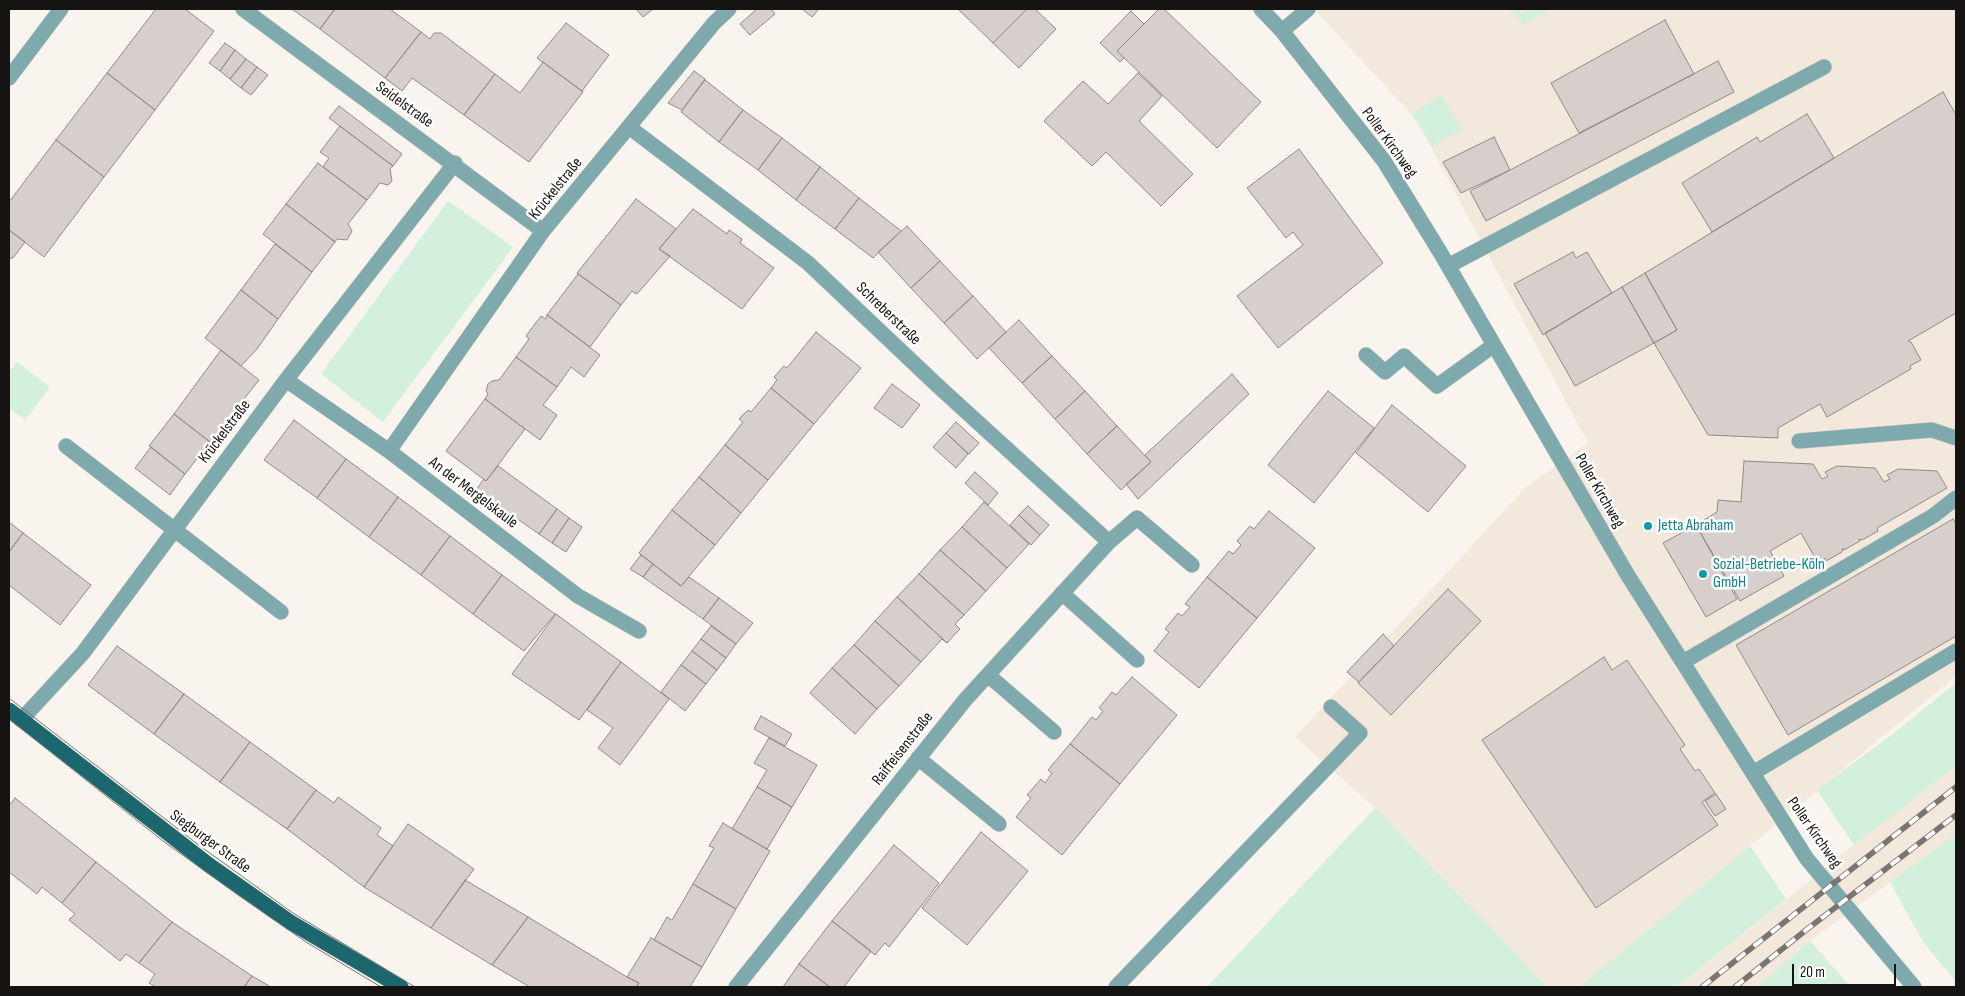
<!DOCTYPE html>
<html>
<head>
<meta charset="utf-8">
<style>
	body { margin:0 }
	#map { position:relative; width:1965px; height:996px; overflow:hidden; background:#f9f4ed; font-family:"Sofia Sans Condensed",sans-serif }
	canvas { display:block }
	.frame { position:absolute; inset:0; border:10px solid #161412; pointer-events:none }
	.scale { position:absolute; left:1792px; top:964px; width:104px; height:22px; box-sizing:border-box; border:2px solid #161412; border-top:0; padding-left:6px; font-size:15px; line-height:18px; white-space:nowrap; color:#161412; -webkit-text-stroke:4px #fff; paint-order:stroke }
</style>
</head>
<body>
<div id="map">
<canvas width="1965" height="996"></canvas>
<div class="frame"></div>
<div class="scale">20 m</div>
</div>
<script>
const ctx = document.querySelector('canvas').getContext('2d');
ctx.lineJoin = 'round';
function paint(path, color) {
  ctx.fillStyle = color;
  ctx.fill(path, 'evenodd');
}
function poly(rows) {
  const path = new Path2D();
  for (const r of rows) {
    path.moveTo(r[0], r[1]);
    for (let i = 2; i < r.length; i += 2) path.lineTo(r[i], r[i + 1]);
  }
  return path;
}
function strokePath(path, color, width, dash) {
  ctx.strokeStyle = color;
  ctx.lineWidth = width;
  ctx.lineCap = dash ? 'butt' : 'round';
  ctx.setLineDash(dash || []);
  ctx.stroke(path);
}
function write(font, color, halo, rows, align = 'center') {
  ctx.font = font + ' "Sofia Sans Condensed",sans-serif';
  ctx.lineWidth = 5;
  ctx.setLineDash([]);
  ctx.textBaseline = 'middle';
  ctx.strokeStyle = halo;
  ctx.fillStyle = color;
  for (const [text, x, y, turn = 0] of rows) {
    ctx.save();
    ctx.translate(x, y);
    ctx.rotate((+turn || 0) * Math.PI / 180);
    ctx.textAlign = isNaN(turn) ? turn : align;
    if (halo) ctx.strokeText(text, 0, 0);
    ctx.fillText(text, 0, 0);
    ctx.restore();
  }
}
paint(poly([
	[1314,9,1953,9,1956,12,1956,676,1579,987,1548,987,1375,808,1295,737,1526,487,1588,443,1422,130,1412,115],
	[1956,766,1956,834,1810,941,1756,987,1678,987,1872,830]
]), '#f2e8db');
paint(poly([
	[1509,9,1517,9,1522,14,1528,9,1551,9,1523,25],
	[1441,95,1462,130,1432,146,1412,115],
	[448,201,513,247,383,422,321,374],
	[17,362,50,387,25,420,9,408,9,372],
	[1956,683,1956,766,1854,845,1817,790,1898,730],
	[1375,808,1548,987,1207,987],
	[1956,834,1956,982,1923,942,1890,882],
	[1750,846,1786,899,1677,987,1579,987],
	[1810,941,1851,987,1756,987]
]), '#d3f0dd');
const building = poly([
	[156,9,185,9,214,31,155,110,107,73,156,9],
	[292,9,335,9,320,29,292,9],
	[335,9,390,9,421,32,385,78,320,29,335,9],
	[636,9,653,9,643,17,636,9],
	[757,9,771,9,775,14,750,35,740,24,757,9],
	[802,9,819,9,812,17,802,9],
	[958,9,1027,9,993,43,958,9],
	[1027,9,1035,9,1056,29,1019,68,993,43,1027,9],
	[1159,9,1164,9,1261,102,1217,148,1117,51,1159,9],
	[1131,11,1144,24,1117,51,1124,58,1120,62,1100,43,1131,11],
	[1665,20,1694,74,1579,133,1551,83,1665,20],
	[566,23,609,55,582,91,537,58,566,23],
	[421,32,430,39,434,33,441,33,495,74,464,115,412,78,402,91,385,78,421,32],
	[225,43,235,50,220,71,209,63,225,43],
	[235,50,246,59,230,79,220,71,235,50],
	[246,59,257,67,241,88,230,79,246,59],
	[1718,61,1734,92,1486,221,1470,191,1718,61],
	[543,62,583,92,529,162,464,115,495,74,520,93,543,62],
	[257,67,268,75,251,95,241,88,257,67],
	[694,71,705,79,682,110,668,103,694,71],
	[107,73,155,110,104,177,56,140,107,73],
	[1138,73,1162,96,1139,121,1193,174,1161,206,1106,152,1092,166,1044,121,1083,81,1108,104,1138,73],
	[705,80,743,110,719,142,681,112,705,80],
	[1943,92,1955,113,1956,112,1956,313,1908,341,1911,342,1921,360,1910,366,1911,369,1827,417,1820,404,1778,428,1778,438,1708,435,1654,343,1677,330,1645,273,1943,92],
	[339,106,402,154,393,166,329,118,339,106],
	[743,110,782,138,758,170,719,142,743,110],
	[1807,114,1834,158,1712,232,1682,183,1757,137,1760,142,1807,114],
	[340,126,393,166,390,169,392,181,388,185,380,183,367,200,323,167,329,158,320,152,340,126],
	[1494,137,1510,170,1461,193,1443,162,1494,137],
	[782,138,820,167,796,200,758,170,782,138],
	[56,140,104,177,44,257,9,230,9,202,56,140],
	[1299,149,1383,263,1278,348,1237,296,1303,245,1293,232,1286,238,1247,188,1299,149],
	[318,163,367,200,348,224,352,231,347,240,337,239,335,242,286,204,318,163],
	[820,167,859,198,835,229,796,200,820,167],
	[859,198,901,231,873,258,835,229,859,198],
	[636,199,676,229,659,249,670,256,637,294,632,291,621,305,577,273,636,199],
	[286,204,335,242,312,272,263,234,286,204],
	[693,209,727,234,729,230,742,239,740,243,774,268,742,309,659,249,693,209],
	[907,226,940,261,911,288,878,252,907,226],
	[9,230,25,242,13,258,9,258,9,230],
	[275,244,312,272,278,319,241,290,275,244],
	[1573,252,1576,258,1587,252,1612,293,1543,335,1514,284,1573,252],
	[940,261,973,296,944,323,911,288,940,261],
	[1645,273,1677,330,1654,343,1622,287,1645,273],
	[578,274,621,305,590,347,547,315,578,274],
	[1622,287,1654,343,1575,386,1545,333,1622,287],
	[241,290,278,319,257,349,241,366,205,338,241,290],
	[973,296,1006,332,977,359,944,323,973,296],
	[547,315,600,355,584,377,571,367,557,387,516,357,529,339,526,336,541,316,545,319,547,315],
	[1019,320,1052,356,1022,383,989,348,1019,320],
	[816,332,861,368,814,424,771,388,777,380,774,377,784,366,787,368,816,332],
	[221,350,259,380,210,442,174,414,221,350],
	[1052,356,1085,391,1055,419,1022,383,1052,356],
	[516,357,557,387,543,405,557,415,540,440,485,399,488,394,486,391,488,384,492,381,499,380,516,357],
	[1232,374,1249,394,1138,499,1126,484,1151,462,1145,455,1232,374],
	[892,384,920,405,902,428,874,408,892,384],
	[771,388,814,424,768,480,725,445,743,422,739,419,748,410,751,412,771,388],
	[1085,391,1117,426,1087,454,1055,419,1085,391],
	[1328,391,1374,428,1314,503,1268,465,1328,391],
	[485,399,525,429,486,481,446,451,485,399],
	[1392,405,1466,466,1428,512,1356,453,1392,405],
	[174,414,210,442,185,474,149,446,174,414],
	[294,420,346,459,317,498,264,460,294,420],
	[956,422,979,443,969,454,946,433,956,422],
	[1117,426,1151,462,1121,490,1087,454,1117,426],
	[946,433,968,454,956,468,933,447,946,433],
	[725,445,768,480,741,513,699,477,725,445],
	[151,447,185,474,170,495,135,468,151,447],
	[346,459,398,497,369,537,317,498,346,459],
	[1744,461,1813,464,1822,479,1828,476,1825,472,1837,466,1875,468,1884,482,1890,479,1887,475,1898,469,1937,471,1947,488,1877,528,1878,531,1862,540,1859,539,1860,541,1844,550,1843,548,1842,552,1826,561,1825,558,1818,563,1801,533,1770,551,1784,576,1740,601,1696,525,1717,512,1718,500,1741,502,1744,461],
	[498,466,557,509,539,534,476,490,484,479,486,481,498,466],
	[975,472,998,493,988,505,965,483,975,472],
	[699,477,741,513,715,545,672,510,699,477],
	[398,497,450,536,421,575,369,537,398,497],
	[984,502,1029,544,1007,568,962,527,984,502],
	[1028,506,1049,525,1040,535,1019,515,1028,506],
	[557,509,569,518,552,543,539,534,557,509],
	[672,510,715,545,681,586,639,553,672,510],
	[1269,511,1315,548,1257,618,1207,577,1229,551,1233,554,1241,545,1237,541,1250,526,1254,529,1269,511],
	[1019,515,1040,535,1031,545,1010,525,1019,515],
	[569,518,582,527,566,552,552,543,569,518],
	[1953,519,1956,524,1956,636,1788,735,1736,645,1953,519],
	[9,522,23,533,9,552,9,522],
	[1696,525,1737,599,1706,617,1663,543,1696,525],
	[962,527,1007,568,986,591,940,550,962,527],
	[23,533,91,585,60,625,9,585,9,552,23,533],
	[450,536,502,575,473,614,421,575,450,536],
	[940,550,986,591,964,615,919,574,940,550],
	[641,555,653,564,643,577,630,569,641,555],
	[653,564,681,586,689,577,719,598,703,619,643,577,653,564],
	[919,574,964,615,955,624,960,629,947,643,897,597,919,574],
	[502,575,555,614,524,651,473,614,502,575],
	[1207,577,1257,618,1199,688,1154,651,1169,632,1165,629,1178,613,1182,616,1190,607,1185,604,1207,577],
	[1448,589,1481,621,1391,715,1358,683,1448,589],
	[897,597,947,643,942,639,921,662,875,621,897,597],
	[719,598,753,623,736,644,703,619,719,598],
	[556,614,621,662,579,720,512,674,556,614],
	[875,621,921,662,899,686,854,645,875,621],
	[711,626,736,644,726,658,701,639,711,626],
	[1383,634,1394,646,1359,682,1347,672,1383,634],
	[701,639,726,658,717,670,692,651,701,639],
	[854,645,899,686,877,709,832,668,854,645],
	[117,646,184,694,154,734,88,685,117,646],
	[692,651,717,670,706,684,681,665,692,651],
	[1604,657,1612,670,1627,660,1685,745,1680,749,1695,771,1699,769,1715,793,1702,802,1718,825,1596,908,1482,740,1604,657],
	[621,662,669,699,620,765,598,748,613,728,587,710,621,662],
	[681,665,706,684,685,711,661,692,681,665],
	[832,668,877,709,855,734,810,693,832,668],
	[1132,677,1177,715,1120,784,1070,744,1092,717,1096,720,1103,711,1099,708,1112,692,1116,695,1132,677],
	[184,694,250,742,220,782,154,734,184,694],
	[761,716,792,734,785,746,754,729,761,716],
	[769,738,817,765,792,807,757,787,767,770,754,763,769,738],
	[250,742,316,790,287,829,220,782,250,742],
	[1070,744,1120,784,1062,855,1016,817,1031,798,1027,795,1041,779,1045,783,1052,773,1048,770,1070,744],
	[757,787,792,807,767,849,732,829,757,787],
	[316,790,334,803,338,797,381,828,377,835,393,846,364,887,287,829,316,790],
	[1716,794,1726,809,1715,816,1705,801,1716,794],
	[15,798,96,862,62,903,42,887,37,894,9,872,9,806,15,798],
	[723,823,770,851,736,909,693,884,714,848,709,846,723,823],
	[408,824,474,869,431,928,364,887,408,824],
	[981,832,1028,871,967,945,922,908,981,832],
	[894,845,939,883,889,947,885,943,875,955,832,921,894,845],
	[96,862,172,922,139,963,126,954,120,961,69,920,75,914,62,903,96,862],
	[465,880,528,917,492,965,431,928,465,880],
	[693,884,736,909,702,967,654,940,667,917,672,920,693,884],
	[528,917,627,977,639,983,636,987,530,987,492,965,528,917],
	[832,921,871,951,844,987,830,987,799,964,832,921],
	[172,922,252,976,244,987,156,987,149,983,155,974,139,963,172,922],
	[651,938,702,967,690,987,636,987,639,983,627,977,651,938],
	[799,964,830,987,783,987,799,964],
	[252,976,271,987,244,987,252,976]
]);
paint(building, '#d7cfcb');
strokePath(building, '#918a86', 1);
const minor = poly([
	[243,9,543,231],
	[1261,9,1282,31,1384,161,1440,252,1627,574,1807,859,1914,987],
	[1282,31,1308,9],
	[9,78,61,9],
	[629,127,808,263,938,386,1109,542],
	[1448,266,1824,67],
	[1366,355,1385,372,1404,356,1437,386,1494,345],
	[286,380,389,451,578,596,639,631],
	[1799,441,1932,430,1956,438],
	[66,446,281,612],
	[389,451,543,231,714,23,729,9],
	[1062,593,1137,660],
	[1683,662,1933,516,1956,498],
	[988,675,1054,732],
	[21,720,83,653,286,380,455,163],
	[918,758,999,824],
	[1753,773,1956,651],
	[736,987,965,700,1109,542,1137,518,1192,565],
	[1116,987,1360,733,1331,707]
]);
const major = poly([
	[9,710,209,865,290,922,401,987]
]);
strokePath(minor, '#d5d0ca', 16);
strokePath(major, '#d5d0ca', 16);
strokePath(minor, '#7ea9ad', 15);
strokePath(major, '#1b676d', 15);
strokePath(poly([
	[9,698,200,846,293,913,415,987],
	[9,719,163,841,238,895,306,942,381,987]
]), '#797571', 1);
const rail = poly([
	[1702,987,1956,787],
	[1735,987,1806,930,1956,815]
]);
strokePath(rail, '#797571', 5.5);
strokePath(rail, '#fff', 4, [11]);
for (const [x, y, r, color] of [
	[1648,526,5,"#0f9aa8"],
	[1703,574,5,"#0f9aa8"]
]) {
  const dot = new Path2D();
  dot.arc(x, y, r, 0, 2 * Math.PI);
  ctx.fillStyle = color;
  ctx.fill(dot);
  strokePath(dot, '#fff', 2);
}
write('16px', '#161412', '#fff', [
	["Seidelstraße",404,105,36],
	["Poller Kirchweg",1389,143,54],
	["Krückelstraße",556,189,-51],
	["Schreberstraße",888,314,44],
	["Krückelstraße",225,432,-53],
	["Poller Kirchweg",1599,491,60],
	["An der Mergelskaule",473,493,37],
	["Raiffeisenstraße",903,749,-52],
	["Poller Kirchweg",1814,833,55],
	["Siegburger Straße",210,842,36]
]);
write('16px', '#0d838f', '#fff', [
	["Jetta Abraham",1658,526],
	["Sozial-Betriebe-Köln",1713,565],
	["GmbH",1713,583]
], 'left');
</script>
</body>
</html>
